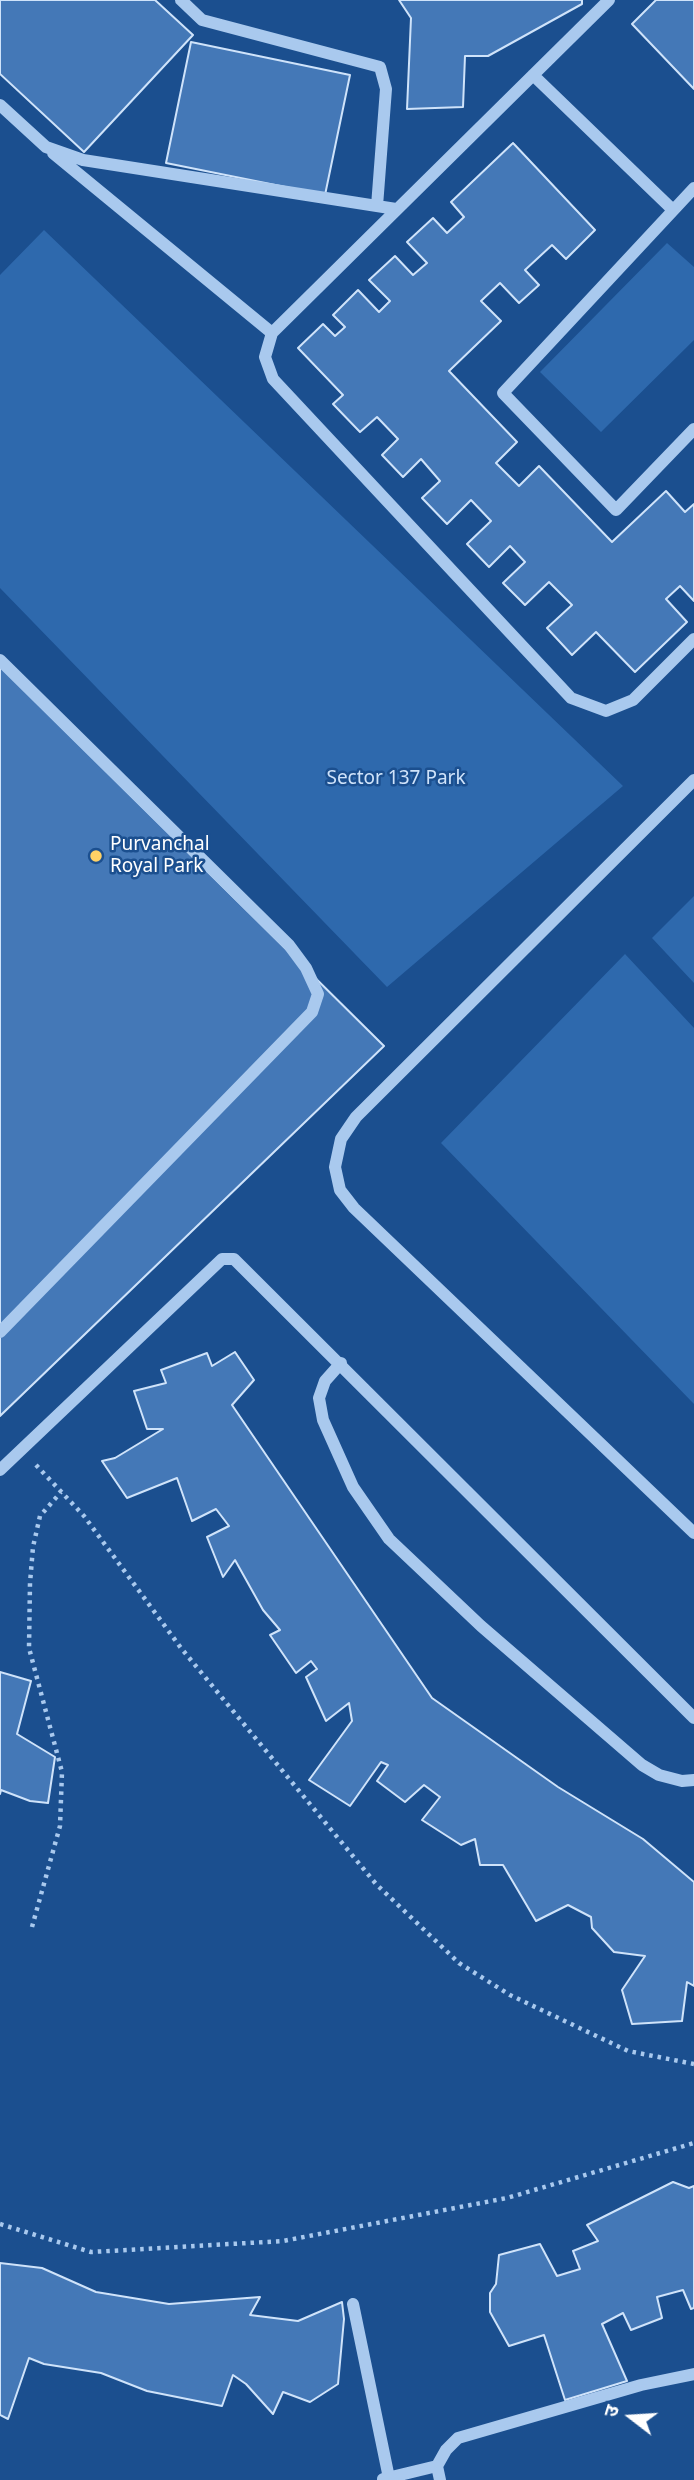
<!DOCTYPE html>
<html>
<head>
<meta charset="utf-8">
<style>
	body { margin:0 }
	#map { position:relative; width:694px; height:2480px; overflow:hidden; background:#1b4f8f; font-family:"Noto Sans","Noto Sans Devanagari",sans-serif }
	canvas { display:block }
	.north { position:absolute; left:596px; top:2382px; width:70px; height:70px; -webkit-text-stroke:5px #1b4f8f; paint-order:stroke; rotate:287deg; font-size:19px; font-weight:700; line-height:28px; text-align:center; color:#fff }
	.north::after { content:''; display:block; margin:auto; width:24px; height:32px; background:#fff; clip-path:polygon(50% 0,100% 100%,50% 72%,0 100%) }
</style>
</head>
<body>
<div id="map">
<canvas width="694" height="2480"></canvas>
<div class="north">उ</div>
</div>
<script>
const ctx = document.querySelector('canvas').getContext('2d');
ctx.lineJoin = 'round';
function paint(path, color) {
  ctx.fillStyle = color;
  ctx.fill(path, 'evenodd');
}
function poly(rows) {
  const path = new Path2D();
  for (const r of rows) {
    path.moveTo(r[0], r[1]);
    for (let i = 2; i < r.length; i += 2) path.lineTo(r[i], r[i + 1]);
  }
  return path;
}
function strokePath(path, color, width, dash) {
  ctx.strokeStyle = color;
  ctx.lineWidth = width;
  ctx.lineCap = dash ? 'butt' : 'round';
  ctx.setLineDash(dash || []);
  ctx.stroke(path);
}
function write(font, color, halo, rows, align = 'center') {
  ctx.font = font + ' "Noto Sans",sans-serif';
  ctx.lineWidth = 5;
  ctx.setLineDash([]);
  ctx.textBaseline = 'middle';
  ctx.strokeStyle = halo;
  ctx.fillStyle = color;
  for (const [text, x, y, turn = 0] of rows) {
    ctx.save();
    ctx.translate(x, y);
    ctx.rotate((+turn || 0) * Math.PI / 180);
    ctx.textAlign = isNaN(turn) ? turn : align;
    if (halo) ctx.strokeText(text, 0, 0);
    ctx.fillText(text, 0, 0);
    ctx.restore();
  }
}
paint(poly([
	[44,230,623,786,387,987,0,588,0,275],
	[667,243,694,267,694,340,601,432,540,372],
	[694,896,694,983,652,938],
	[625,954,694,1028,694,1404,441,1143]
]), '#2e69ad');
const building = poly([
	[0,0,155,0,193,35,84,152,0,74,0,0],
	[399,0,582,0,582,4,488,56,465,56,463,107,407,109,411,18,399,0],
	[656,0,694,0,694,89,632,24,656,0],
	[191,42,350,75,325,195,166,163,191,42],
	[513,143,595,230,566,259,552,245,525,270,539,285,519,303,500,283,481,301,501,321,449,371,517,442,496,463,519,486,539,466,612,542,666,491,685,512,694,504,694,601,680,586,666,599,687,622,635,672,596,632,572,655,547,628,572,605,549,582,525,605,503,583,525,562,510,546,489,567,467,544,491,521,471,500,447,524,422,498,440,481,421,459,403,477,382,455,398,439,377,417,360,432,333,404,343,395,298,348,323,324,335,336,345,327,333,315,358,290,379,312,390,301,369,280,395,256,413,275,427,263,407,242,433,218,447,233,464,217,451,202,513,143],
	[0,666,384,1046,0,1416,0,666],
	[235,1352,254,1380,232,1405,432,1698,558,1787,643,1839,694,1882,694,1986,687,1982,682,2021,632,2024,622,1990,645,1956,614,1952,592,1928,591,1917,568,1905,536,1921,503,1865,480,1865,475,1839,461,1845,422,1820,440,1797,424,1785,405,1802,377,1781,388,1765,381,1762,350,1806,309,1780,352,1721,349,1703,326,1721,306,1677,317,1669,311,1661,296,1673,270,1635,280,1630,263,1610,235,1560,223,1577,207,1537,229,1526,216,1509,192,1521,177,1478,127,1498,102,1461,115,1458,163,1429,147,1429,134,1391,166,1383,161,1370,207,1353,212,1366,235,1352],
	[0,1672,31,1681,17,1734,55,1757,48,1803,30,1801,1,1790,0,1794,0,1672],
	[673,2182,689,2188,694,2186,694,2308,691,2309,683,2290,657,2297,662,2318,631,2330,623,2313,602,2324,627,2381,565,2400,544,2335,509,2346,490,2312,490,2293,496,2284,499,2255,540,2244,557,2276,580,2269,573,2251,598,2241,587,2225,673,2182],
	[0,2263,42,2268,96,2292,169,2304,260,2297,250,2315,298,2321,342,2302,344,2319,338,2384,310,2402,283,2392,273,2414,246,2384,233,2375,222,2406,147,2391,101,2373,44,2364,29,2358,8,2419,0,2415,0,2263]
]);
paint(building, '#4478b7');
strokePath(building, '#cfe3fa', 2);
strokePath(poly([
	[36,1465,84,1516,181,1648,376,1884,459,1963,510,1995,628,2051,694,2064],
	[32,1927,60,1826,62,1772,29,1648,30,1583,33,1547,40,1516,61,1492],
	[0,2224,91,2252,283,2241,507,2198,694,2143]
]), '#a9c9ee', 4.5, [3.5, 5]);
strokePath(poly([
	[181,0,202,20,380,67,386,89,377,206],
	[609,0,272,333,265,357,273,379,571,698,606,711,633,700,694,639],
	[533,75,673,210],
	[0,105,46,147,83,160,396,209],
	[53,153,272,333],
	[694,188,503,393,616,510,694,429],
	[0,660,289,945,306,968,318,994,312,1012,0,1332],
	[694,780,356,1117,341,1139,335,1167,340,1190,354,1208,694,1533],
	[341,1363,325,1381,319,1398,323,1420,353,1487,389,1539,481,1626,642,1765,659,1775,682,1781,694,1780],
	[0,1470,222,1259,234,1259,694,1718],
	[353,2304,389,2478],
	[383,2479,437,2466],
	[440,2480,437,2466,446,2450,458,2438,641,2385,694,2374]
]), '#a9c9ee', 12);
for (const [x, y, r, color] of [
	[96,856,7,"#ffd166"]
]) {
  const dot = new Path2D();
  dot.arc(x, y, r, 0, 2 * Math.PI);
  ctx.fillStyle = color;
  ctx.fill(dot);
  strokePath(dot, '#1b4f8f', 2.5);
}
write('19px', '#cfe3fa', '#1b4f8f', [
	["Sector 137 Park",396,779]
]);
write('19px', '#fff', '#1b4f8f', [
	["Purvanchal",110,845],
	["Royal Park",110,867]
], 'left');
</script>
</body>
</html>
